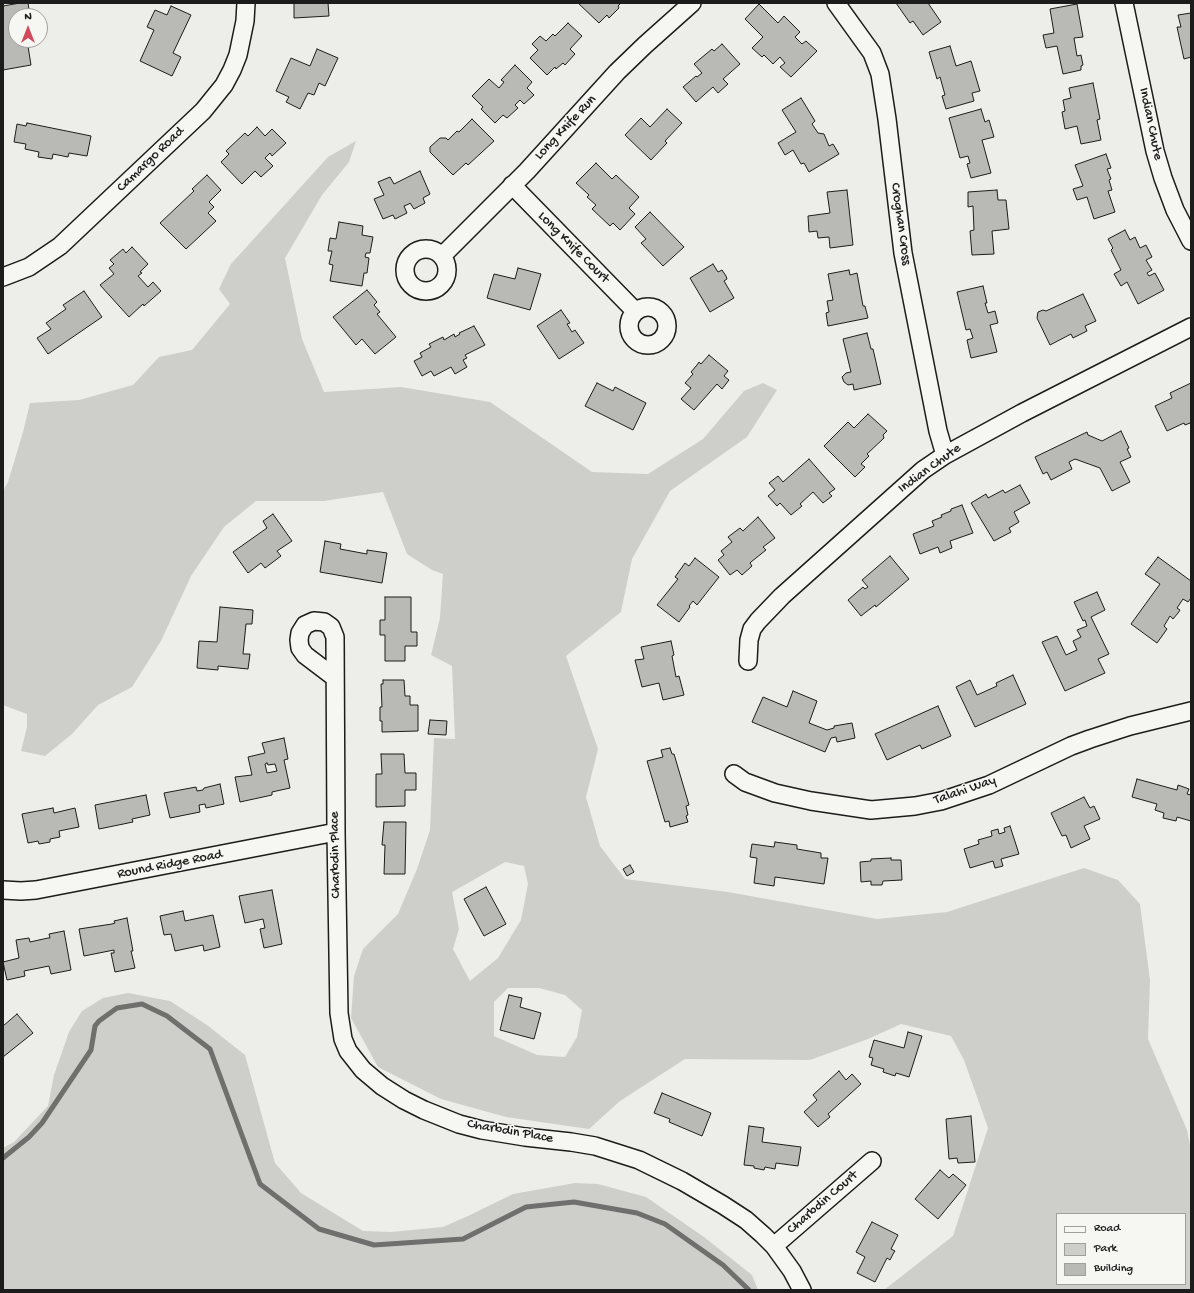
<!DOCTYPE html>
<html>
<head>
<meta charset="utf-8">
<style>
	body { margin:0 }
	#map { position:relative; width:1194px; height:1293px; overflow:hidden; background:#edede9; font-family:"Gochi Hand",sans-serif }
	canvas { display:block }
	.frame { position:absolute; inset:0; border:4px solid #1c1c1c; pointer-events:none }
	.legend { position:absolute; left:1056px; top:1213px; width:130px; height:72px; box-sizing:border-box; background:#f6f6f2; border:1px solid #9f9f9c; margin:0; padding:5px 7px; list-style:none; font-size:12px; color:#1c1c1c }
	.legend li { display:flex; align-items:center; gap:8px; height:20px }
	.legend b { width:20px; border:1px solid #9f9f9c }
	.north { position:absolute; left:8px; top:8px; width:40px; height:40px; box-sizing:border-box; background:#f6f6f2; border:1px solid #9f9f9c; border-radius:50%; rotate:0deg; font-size:11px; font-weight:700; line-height:16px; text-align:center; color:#1c1c1c }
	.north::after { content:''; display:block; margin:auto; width:14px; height:18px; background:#d1495b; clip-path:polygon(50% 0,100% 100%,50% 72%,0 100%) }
</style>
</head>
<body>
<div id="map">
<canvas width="1194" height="1293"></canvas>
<div class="frame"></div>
<ul class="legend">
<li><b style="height:5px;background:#f6f6f2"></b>Road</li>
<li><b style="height:11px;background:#cececb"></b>Park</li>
<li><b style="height:11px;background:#b9b9b6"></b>Building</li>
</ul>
<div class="north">N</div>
</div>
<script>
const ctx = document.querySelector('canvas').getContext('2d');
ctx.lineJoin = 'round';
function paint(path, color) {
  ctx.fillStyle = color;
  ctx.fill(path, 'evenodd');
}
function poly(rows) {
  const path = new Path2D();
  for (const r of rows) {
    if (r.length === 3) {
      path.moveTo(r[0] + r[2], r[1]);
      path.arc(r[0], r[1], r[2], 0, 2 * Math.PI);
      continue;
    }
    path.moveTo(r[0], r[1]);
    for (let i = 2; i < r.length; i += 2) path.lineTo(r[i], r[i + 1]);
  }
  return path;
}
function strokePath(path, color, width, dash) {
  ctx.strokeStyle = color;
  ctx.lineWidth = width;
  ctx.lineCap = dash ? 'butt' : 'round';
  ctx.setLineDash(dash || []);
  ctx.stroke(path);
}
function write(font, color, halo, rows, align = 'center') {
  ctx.font = font + ' "Gochi Hand",sans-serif';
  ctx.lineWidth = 3;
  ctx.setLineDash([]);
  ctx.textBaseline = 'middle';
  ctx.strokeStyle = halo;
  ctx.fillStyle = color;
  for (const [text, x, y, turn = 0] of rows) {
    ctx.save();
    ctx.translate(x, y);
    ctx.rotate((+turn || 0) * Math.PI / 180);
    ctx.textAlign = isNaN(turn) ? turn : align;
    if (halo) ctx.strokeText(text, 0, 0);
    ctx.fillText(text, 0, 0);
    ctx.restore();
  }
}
paint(poly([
	[356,141,349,162,322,195,285,258,302,339,324,392,401,387,490,402,592,472,648,474,703,439,744,391,763,383,777,390,747,437,670,491,632,559,621,612,566,656,598,749,586,797,600,846,625,879,728,892,877,919,947,912,1084,868,1118,880,1140,904,1150,980,1148,1039,1187,1130,1191,1150,1191,1290,884,1290,953,1236,988,1128,964,1060,951,1036,901,1024,868,1039,810,1060,685,1059,620,1101,589,1129,506,1117,441,1099,378,1067,351,1018,354,976,363,949,398,914,417,869,430,830,434,738,455,739,452,666,431,655,440,618,443,574,432,570,407,554,383,492,324,501,256,501,224,527,191,576,161,641,132,687,98,705,72,734,45,756,21,751,27,727,27,714,3,705,3,491,8,482,23,432,30,403,79,400,133,385,159,357,192,350,230,304,219,289,231,264,328,157],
	[505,862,524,866,528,884,521,920,498,958,470,981,453,949,459,929,452,892],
	[508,988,539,988,565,995,582,1010,577,1037,565,1057,537,1055,494,1036,494,1002],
	[1057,1214,1185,1214,1185,1284,1057,1284],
	[128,993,170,1001,207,1025,245,1055,275,1163,301,1193,363,1231,391,1232,443,1227,468,1216,513,1194,575,1183,598,1184,646,1197,704,1237,752,1275,758,1290,3,1290,3,1148,14,1142,48,1106,54,1075,69,1032,82,1011,103,998]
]), '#cececb');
strokePath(poly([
	[3,1158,29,1137,42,1123,91,1050,95,1026,99,1021,117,1008,142,1004,167,1016,210,1049,260,1184,319,1229,374,1245,463,1239,526,1207,574,1202,637,1213,665,1224,723,1265,749,1290]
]), '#6f6f6d', 5);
const building = poly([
	[20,3,28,3,30,16,16,16,16,40,27,40,31,65,3,70,3,6,20,3],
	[294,3,328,3,329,16,294,18,294,3],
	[578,3,621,3,618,6,619,8,609,18,607,15,599,23,578,3],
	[896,3,928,3,941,22,923,35,913,21,910,23,896,3],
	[759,4,778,23,784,16,800,32,795,37,802,44,806,41,817,51,791,77,780,67,785,63,780,57,773,64,764,55,762,57,752,48,763,37,745,19,759,4],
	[1077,4,1083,37,1074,38,1077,56,1081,55,1083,65,1081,66,1081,70,1063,74,1057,46,1046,48,1043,35,1054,33,1050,9,1077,4],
	[171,6,191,15,173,53,181,57,172,76,140,61,154,30,147,27,155,10,167,15,171,6],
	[1191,13,1191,57,1184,59,1177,27,1181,27,1178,15,1191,13],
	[568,23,582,36,570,49,575,54,565,65,563,63,556,69,555,67,547,75,530,58,538,50,532,44,540,36,546,41,553,34,555,36,568,23],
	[722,44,740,64,723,79,728,84,718,93,713,87,696,102,683,87,696,76,697,77,702,73,694,64,712,49,714,51,722,44],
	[950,46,956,66,971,61,980,91,972,93,974,101,946,109,942,96,945,95,940,77,937,79,929,52,950,46],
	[317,49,338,58,325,86,319,83,314,95,308,93,300,109,286,102,289,97,276,91,291,58,310,66,317,49],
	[515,65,532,82,527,88,534,95,524,104,520,100,515,105,518,108,507,118,503,115,495,123,481,109,483,107,472,96,489,79,499,88,504,82,501,80,515,65],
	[1093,83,1100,119,1097,120,1101,140,1081,144,1077,126,1065,129,1062,112,1065,111,1063,100,1071,98,1069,88,1093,83],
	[801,98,815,121,812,124,818,133,824,134,829,146,833,144,839,154,809,172,804,163,801,164,793,150,785,155,778,143,796,132,782,110,801,98],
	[667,109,682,123,665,141,667,143,651,160,625,135,641,118,650,127,667,109],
	[981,109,985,122,989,120,994,137,982,140,991,173,971,178,967,164,970,163,968,156,960,158,949,118,981,109],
	[472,119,494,141,468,165,466,163,453,175,430,152,430,147,440,138,446,138,448,140,457,131,459,132,472,119],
	[27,123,91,136,87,156,69,153,68,157,53,154,52,159,38,157,39,152,25,149,26,144,14,142,17,124,26,126,27,123],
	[257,127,265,136,272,129,286,143,272,156,270,153,265,158,273,166,261,177,255,171,242,184,221,162,229,154,226,151,228,149,245,133,248,136,257,127],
	[1106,154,1111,168,1107,169,1111,179,1109,180,1112,190,1108,191,1115,212,1094,219,1087,197,1077,200,1073,189,1083,186,1075,165,1106,154],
	[596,163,612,179,616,175,639,197,629,208,635,214,620,230,613,223,610,226,592,209,596,205,587,197,589,195,576,183,596,163],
	[420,171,430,194,423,198,425,203,414,209,410,203,409,204,404,206,407,213,395,219,393,215,383,219,374,199,384,195,378,182,390,177,394,184,420,171],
	[207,175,221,190,209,202,214,207,208,213,216,221,186,249,160,223,194,191,192,189,207,175],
	[847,190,853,245,830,248,829,237,818,238,817,231,809,232,808,216,830,213,827,192,847,190],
	[997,190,998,200,1006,200,1009,229,992,231,994,254,972,255,970,231,974,230,973,206,968,207,968,192,997,190],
	[650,212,684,247,663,266,641,243,646,239,635,227,650,212],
	[339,222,363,226,362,235,373,237,370,253,366,253,365,257,369,258,367,273,364,273,362,286,330,281,333,265,329,264,332,251,328,251,330,238,336,239,339,222],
	[1125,230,1130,240,1135,237,1140,248,1146,245,1152,257,1146,260,1152,270,1147,273,1149,276,1155,273,1164,290,1138,304,1127,282,1121,286,1114,274,1121,270,1111,250,1113,248,1108,239,1125,230],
	[132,247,148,264,140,272,142,273,138,276,148,287,153,282,161,291,144,306,143,304,129,317,100,285,114,274,109,268,114,264,110,260,123,249,126,253,132,247],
	[713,264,718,272,722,270,726,276,727,279,724,281,734,298,710,312,690,278,713,264],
	[518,268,541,274,530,310,487,298,494,274,515,279,518,268],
	[849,270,850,275,857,273,863,306,865,306,868,318,828,326,826,313,829,312,827,301,833,300,828,274,849,270],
	[983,286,987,303,985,303,988,313,995,311,998,323,990,325,997,352,971,358,967,340,973,338,970,329,966,330,957,292,983,286],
	[367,290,377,302,374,305,380,312,377,314,396,337,375,354,362,339,356,345,333,317,367,290],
	[84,291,102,317,48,354,37,338,51,329,46,323,66,309,63,305,84,291],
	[1083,294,1096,321,1085,326,1087,331,1073,338,1071,334,1050,345,1037,318,1038,312,1043,310,1046,311,1083,294],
	[561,310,570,323,567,324,572,332,575,330,584,343,559,359,537,326,561,310],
	[474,326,485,345,465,355,467,358,463,360,467,367,455,374,451,367,434,376,431,371,422,376,414,361,422,357,420,353,431,347,429,344,443,337,444,340,454,334,455,337,460,334,459,333,474,326],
	[867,333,871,349,873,349,881,384,854,390,853,384,848,385,844,382,842,377,846,373,851,372,843,339,867,333],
	[709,355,728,371,724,376,729,380,722,389,717,384,694,410,681,399,691,388,685,383,693,374,691,372,697,365,699,362,701,364,709,355],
	[597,383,613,391,615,387,646,403,633,430,585,406,597,383],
	[1191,383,1191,424,1190,423,1185,425,1184,423,1167,431,1155,406,1172,398,1170,393,1191,383],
	[868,414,887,431,883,435,884,438,867,454,869,456,861,464,865,467,855,477,824,446,848,422,854,428,868,414],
	[1121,431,1129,448,1127,449,1131,457,1120,462,1130,482,1112,491,1100,468,1075,459,1069,462,1072,469,1051,480,1047,472,1043,474,1035,457,1087,432,1088,435,1102,441,1121,431],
	[809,459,835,489,829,493,832,496,823,503,813,492,800,504,802,506,791,515,780,503,777,506,768,496,775,490,769,483,778,476,783,482,809,459],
	[1020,485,1030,503,1014,512,1019,522,1009,528,1011,532,994,541,971,503,986,494,988,498,1003,490,1005,493,1020,485],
	[962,505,973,533,950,541,952,548,940,553,938,547,920,554,913,534,934,526,932,521,942,517,941,515,951,511,951,509,962,505],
	[273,514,292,541,277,551,281,556,265,568,261,563,248,573,233,552,267,528,263,521,273,514],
	[758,517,775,538,763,547,766,550,751,562,750,563,752,566,742,575,737,570,730,575,718,560,724,555,721,551,732,542,728,537,740,528,743,531,758,517],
	[325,541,341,544,340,549,367,554,367,550,387,553,382,583,320,572,325,541],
	[890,556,909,579,876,607,875,605,861,616,848,600,863,587,865,589,868,587,862,580,890,556],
	[1158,557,1191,581,1191,598,1188,602,1183,599,1177,608,1180,610,1178,613,1173,619,1170,616,1164,626,1167,629,1157,643,1131,624,1160,584,1145,574,1158,557],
	[695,558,719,577,697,605,693,601,689,606,690,607,679,622,657,605,678,579,675,577,685,563,689,566,695,558],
	[1097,592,1105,610,1091,617,1109,654,1098,659,1105,673,1065,691,1042,642,1057,636,1066,655,1077,650,1073,641,1081,637,1077,630,1087,626,1085,620,1083,621,1074,602,1097,592],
	[385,597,411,597,411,632,417,632,417,646,405,646,405,661,385,661,385,635,380,635,380,620,385,620,385,597],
	[220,607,253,610,252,624,246,624,243,654,250,654,248,669,218,666,218,670,197,668,199,641,217,642,220,607],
	[671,641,674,655,672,656,676,677,679,676,684,695,663,700,659,683,642,687,635,660,644,659,641,647,671,641],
	[1013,675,1026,704,975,727,956,687,970,680,977,695,997,686,996,683,1013,675],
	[383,680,404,680,405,696,410,696,410,705,418,705,418,731,382,732,382,721,380,721,380,707,382,707,381,684,383,684,383,680],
	[793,691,817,701,809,723,827,730,834,728,834,726,852,723,855,738,837,742,836,737,831,738,825,752,752,722,763,697,787,707,793,691],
	[938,706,951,736,922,749,920,745,887,760,875,734,938,706],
	[430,720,447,721,446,735,428,734,430,720],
	[284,738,288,759,284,760,290,788,272,792,272,795,240,802,235,777,252,775,248,757,265,753,262,743,284,738],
	[267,763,268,765,275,764,277,771,267,773,265,764,267,763],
	[670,748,672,754,674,754,689,805,686,806,688,815,686,816,688,822,670,827,669,821,665,822,647,761,663,757,661,750,670,748],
	[381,754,404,754,405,773,416,773,416,790,405,790,405,806,376,807,376,774,382,774,381,754],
	[1137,779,1177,790,1178,785,1189,789,1187,794,1191,795,1191,821,1177,817,1176,821,1163,818,1164,813,1155,810,1157,804,1132,797,1137,779],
	[220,784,224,804,206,808,205,804,199,805,200,812,170,818,164,793,196,787,197,791,203,790,204,788,220,784],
	[146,795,150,815,132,819,133,822,99,829,95,805,146,795],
	[1084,797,1090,808,1094,806,1100,819,1084,826,1090,839,1071,848,1066,835,1062,836,1051,813,1084,797],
	[53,808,54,813,75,808,79,827,59,831,60,837,50,839,50,842,39,844,38,841,28,843,22,814,53,808],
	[384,822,406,822,405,874,384,874,385,845,382,845,384,822],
	[1010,826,1019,854,1001,859,1003,866,995,868,993,861,970,868,964,849,979,844,978,840,992,836,991,831,998,829,999,834,1005,832,1004,828,1010,826],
	[775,842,797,845,797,849,821,853,821,858,828,858,824,884,775,877,774,886,754,883,757,858,750,857,752,844,774,847,775,842],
	[891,858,891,860,901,860,902,880,883,881,882,885,871,885,871,881,861,882,860,862,871,861,871,859,891,858],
	[630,865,634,872,627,876,623,869,630,865],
	[486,887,506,924,484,936,464,899,486,887],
	[272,890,282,944,264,948,260,929,265,928,263,919,245,923,239,896,272,890],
	[183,911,185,921,213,915,220,947,204,951,203,945,175,951,171,934,164,935,160,916,183,911],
	[127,918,133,951,131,951,135,968,115,972,111,953,114,953,114,950,84,956,79,929,112,924,115,923,114,921,127,918],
	[64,931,71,970,51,974,49,966,24,971,25,976,7,980,3,962,19,958,16,940,29,938,30,942,48,938,50,938,49,934,64,931],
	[509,995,522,998,520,1007,541,1013,534,1039,500,1030,509,995],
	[17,1014,33,1033,3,1057,3,1026,17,1014],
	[908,1032,922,1036,909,1077,896,1073,895,1076,883,1072,884,1069,871,1065,873,1058,869,1057,874,1040,904,1048,908,1032],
	[839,1071,846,1080,852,1074,861,1084,828,1114,830,1117,818,1127,804,1112,817,1100,813,1095,839,1071],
	[662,1093,711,1113,702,1136,669,1122,670,1119,654,1113,662,1093],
	[971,1116,975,1162,958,1163,957,1158,949,1159,946,1119,971,1116],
	[749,1126,764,1128,762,1142,801,1147,798,1166,776,1163,775,1169,765,1167,764,1170,754,1168,754,1166,744,1165,749,1126],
	[940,1170,949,1178,953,1174,966,1185,938,1219,915,1199,940,1170],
	[872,1222,898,1235,891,1249,895,1251,893,1254,890,1260,887,1258,875,1282,857,1273,865,1257,856,1252,872,1222]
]);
paint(building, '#b9b9b6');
strokePath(building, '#1c1c1c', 1);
const street = poly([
	[836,3,872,53,880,74,887,119,903,253,938,431,945,455],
	[1124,3,1155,151,1163,178,1175,210,1191,241],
	[512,185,635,311],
	[426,270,21],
	[442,256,527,171,617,72,645,45,692,3],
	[3,277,29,267,60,246,203,111,224,85,232,70,238,55,245,21,246,3],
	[648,326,19],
	[748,661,749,640,752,629,758,621,782,596,923,470,945,455,1022,413,1191,327],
	[334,677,305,655,300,648,299,640,300,633,305,625,314,621,324,622,331,627,335,637,336,832,339,1013,343,1039,348,1051,363,1070,382,1086,404,1100,424,1110,459,1124,482,1130,525,1137,571,1142,595,1146,639,1160,682,1181,723,1205,746,1220,763,1235,774,1246,792,1271,802,1290],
	[734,774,745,782,775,793,811,801,871,810,915,806,941,801,989,785,1071,746,1090,739,1130,726,1191,711],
	[3,890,21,891,36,890,336,832],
	[774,1246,872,1161]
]);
strokePath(street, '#1c1c1c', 20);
strokePath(street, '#f6f6f2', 17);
write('14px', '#1c1c1c', '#f6f6f2', [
	["Indian Chute",1150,124,78],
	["Long Knife Run",566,128,-47],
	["Camargo Road",151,160,-44],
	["Croghan Cross",900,224,82],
	["Long Knife Court",573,248,45],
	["Indian Chute",930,469,-36],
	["Talahi Way",965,791,-19],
	["Charbdin Place",336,855,-91],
	["Round Ridge Road",170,865,-11],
	["Charbdin Place",510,1132,10],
	["Charbdin Court",823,1203,-41]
]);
</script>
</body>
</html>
